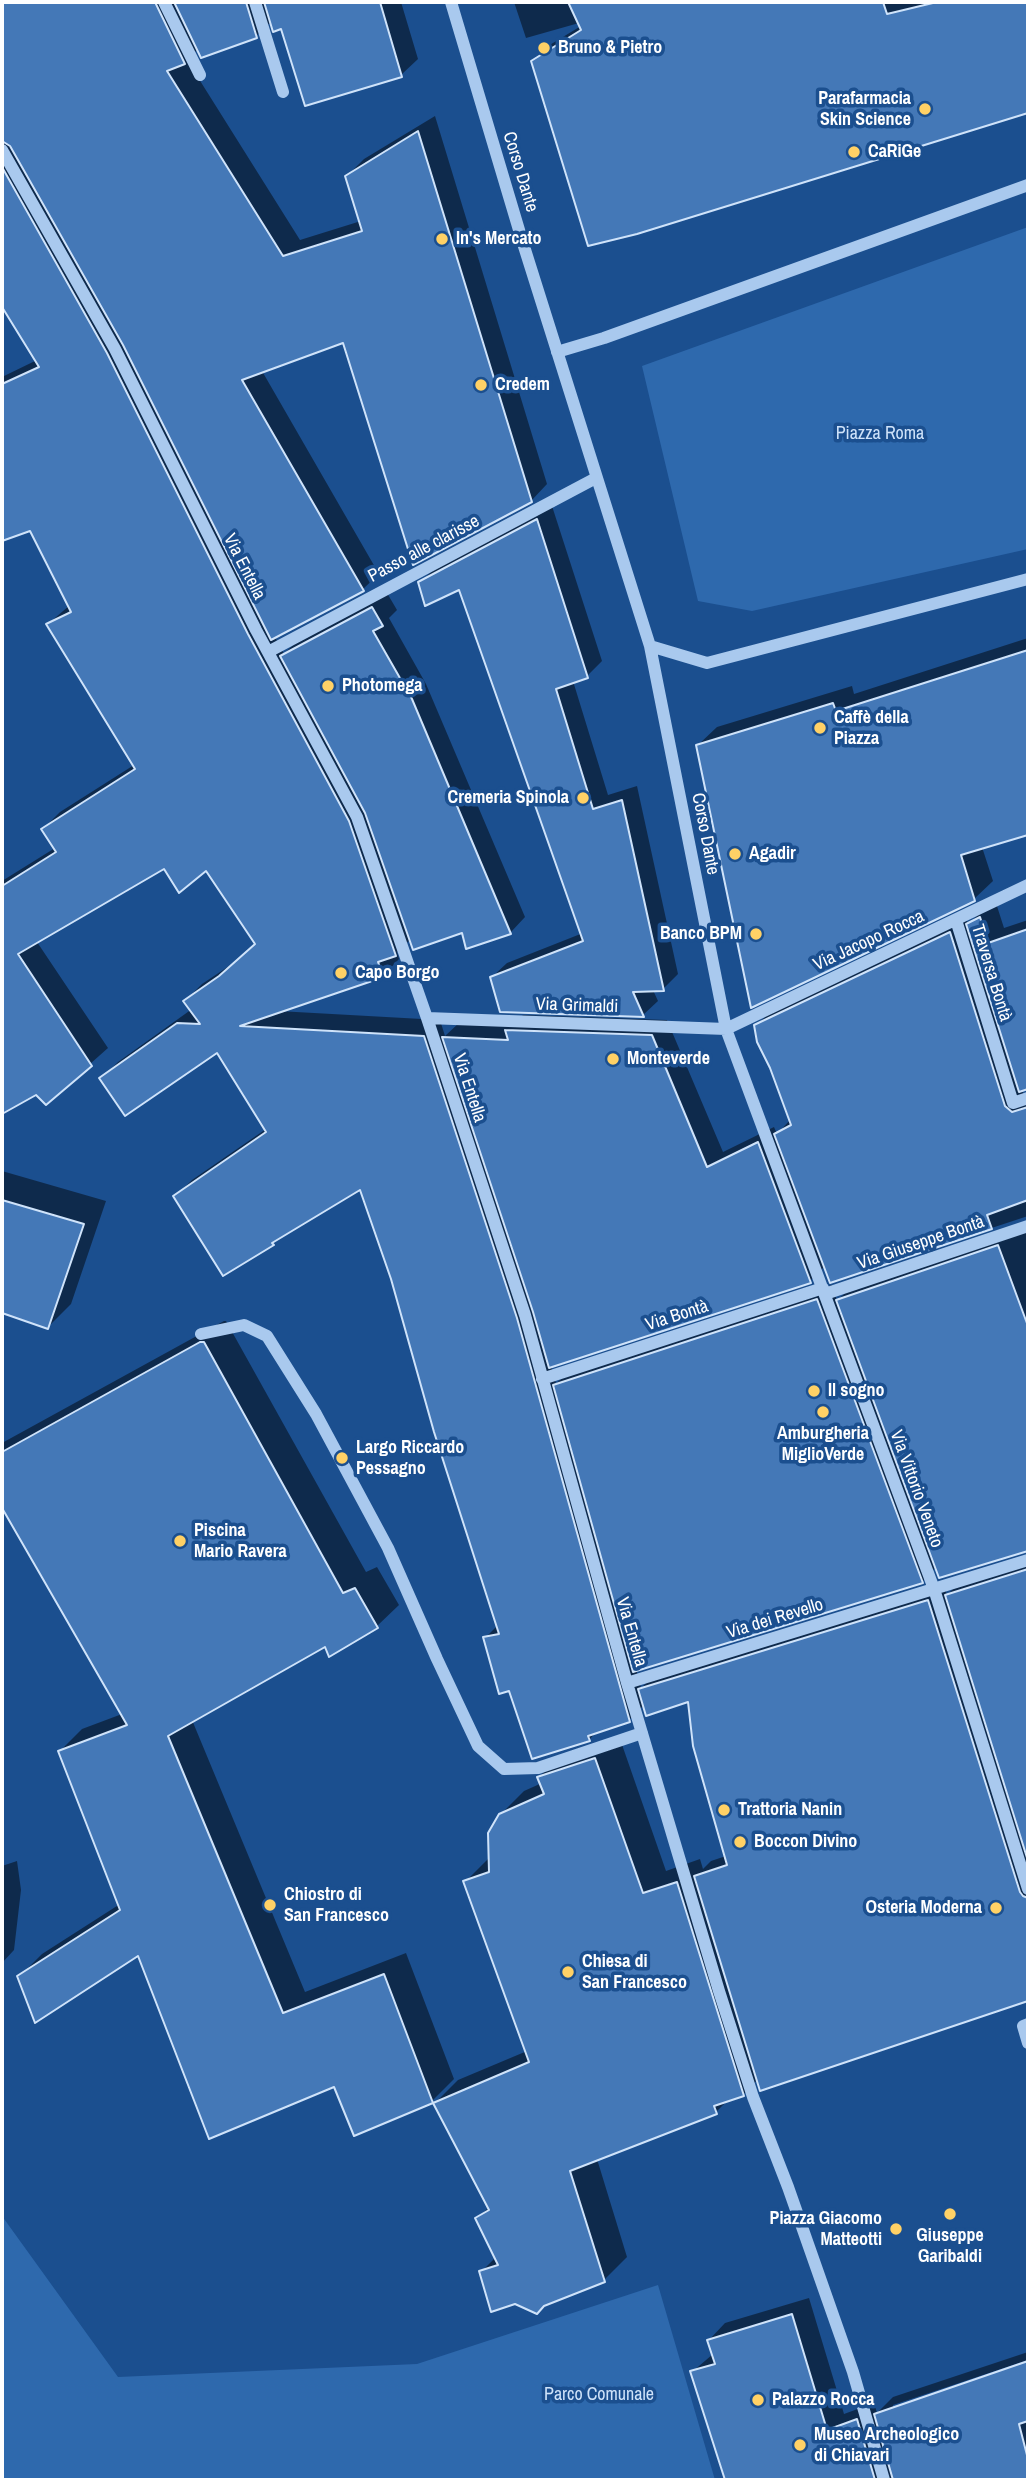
<!DOCTYPE html>
<html>
<head>
<meta charset="utf-8">
<style>
	body { margin:0 }
	#map { position:relative; width:1030px; height:2482px; overflow:hidden; background:#1b4f8f; font-family:"Archivo Narrow",sans-serif }
	canvas { display:block }
	.frame { position:absolute; inset:0; border:4px solid #fff; pointer-events:none }
</style>
</head>
<body>
<div id="map">
<canvas width="1030" height="2482"></canvas>
<div class="frame"></div>
</div>
<script>
const ctx = document.querySelector('canvas').getContext('2d');
ctx.lineJoin = 'round';
function paint(path, color) {
  ctx.fillStyle = color;
  ctx.fill(path, 'evenodd');
}
function poly(rows) {
  const path = new Path2D();
  for (const r of rows) {
    path.moveTo(r[0], r[1]);
    for (let i = 2; i < r.length; i += 2) path.lineTo(r[i], r[i + 1]);
  }
  return path;
}
function strokePath(path, color, width, dash) {
  ctx.strokeStyle = color;
  ctx.lineWidth = width;
  ctx.lineCap = dash ? 'butt' : 'round';
  ctx.setLineDash(dash || []);
  ctx.stroke(path);
}
function write(font, color, halo, rows, align = 'center') {
  ctx.font = font + ' "Archivo Narrow",sans-serif';
  ctx.lineWidth = 7;
  ctx.setLineDash([]);
  ctx.textBaseline = 'middle';
  ctx.strokeStyle = halo;
  ctx.fillStyle = color;
  for (const [text, x, y, turn = 0] of rows) {
    ctx.save();
    ctx.translate(x, y);
    ctx.rotate((+turn || 0) * Math.PI / 180);
    ctx.textAlign = isNaN(turn) ? turn : align;
    if (halo) ctx.strokeText(text, 0, 0);
    ctx.fillText(text, 0, 0);
    ctx.restore();
  }
}
paint(poly([
	[1028,227,1028,549,752,611,698,601,642,366],
	[2,2216,118,2377,417,2364,658,2285,715,2480,2,2480]
]), '#2e69ad');
paint(poly([
	[2,2,401,2,418,59,401,75,282,27,272,21,256,36,199,48,187,60,300,240,361,221,347,176,364,159,435,116,547,484,531,501,344,341,262,371,379,574,362,590,275,637,284,654,297,641,387,593,397,610,389,618,426,684,525,917,511,932,468,947,463,931,411,939,397,952,399,959,383,976,278,1011,440,1020,445,1036,460,1022,513,1024,523,1015,667,1020,723,1152,774,1127,777,1134,791,1119,756,1026,772,1010,966,917,968,925,984,909,996,903,1004,928,1028,920,1028,1088,1020,1090,1028,1097,1028,1216,831,1281,825,1266,810,1281,551,1365,556,1384,570,1370,832,1285,837,1301,854,1284,1028,1226,1028,1550,937,1566,922,1582,636,1669,641,1688,656,1674,944,1585,947,1595,963,1579,1028,1559,1028,1999,761,2089,758,2079,743,2095,729,2099,716,2112,597,2159,627,2257,604,2280,481,2272,496,2257,477,2219,489,2207,435,2103,458,2080,527,2051,465,1882,489,1858,500,1815,524,1791,542,1783,539,1777,563,1754,619,1736,666,1871,700,1859,703,1869,711,1861,726,1856,689,1700,644,1705,629,1720,597,1731,589,1740,510,1689,485,1638,498,1625,393,1278,361,1188,279,1236,272,1243,223,1274,175,1197,192,1180,266,1129,218,1050,101,1079,118,1062,192,1009,185,1001,202,984,238,960,256,943,206,868,164,867,37,942,108,1048,46,1103,36,1092,2,1112,2,881,55,848,43,829,60,812,134,765,48,624,70,605,31,529,2,538,2,377,37,360,2,302],
	[514,2,1028,2,1028,111,636,232,533,62,548,46,581,26,579,23,526,38],
	[552,506,602,661,587,676,573,681,608,795,637,786,678,974,663,989,653,990,658,1001,643,1015,492,977,507,963,583,933,460,588,420,583,435,568],
	[1028,638,1028,833,982,847,993,881,974,899,698,745,717,727,852,686,854,694],
	[2,1171,106,1201,71,1304,48,1327,2,1312],
	[224,1321,226,1321,366,1572,377,1567,399,1605,376,1627,326,1644,192,1720,305,1992,406,1953,454,2079,432,2101,335,2085,139,1953,20,1976,42,1954,120,1904,60,1751,82,1729,122,1714,2,1504,2,1443],
	[17,1861,21,1890,14,1950,2,1963,2,1866],
	[809,2298,844,2414,874,2403,877,2413,893,2397,1028,2352,1028,2360,893,2405,893,2409,1028,2364,1028,2480,726,2480,692,2372,713,2354,709,2340,725,2323]
]), '#0007');
const building = poly([
	[2,2,155,2,185,64,167,71,283,256,362,231,345,176,418,131,532,502,413,565,343,343,242,380,364,591,271,640,123,345,10,146,2,141,2,2],
	[174,2,246,2,257,38,201,58,174,2],
	[264,2,380,2,402,77,305,106,281,29,273,32,264,2],
	[568,2,883,2,887,14,937,2,1028,2,1028,113,637,234,588,246,531,61,581,30,568,2],
	[2,167,107,353,248,634,349,821,396,956,378,962,384,977,240,1026,424,1036,517,1318,630,1722,588,1736,590,1741,532,1759,509,1691,499,1694,483,1637,499,1634,434,1432,391,1279,360,1190,272,1243,274,1245,223,1276,173,1196,266,1132,217,1053,125,1116,99,1078,177,1023,200,1024,183,1001,219,976,255,944,206,871,179,893,164,869,18,954,92,1066,46,1105,36,1095,2,1114,2,886,56,852,41,829,135,769,46,624,71,612,30,531,2,541,2,384,39,367,2,307,2,167],
	[537,519,588,678,556,689,593,809,622,800,664,991,633,992,644,1017,500,1012,490,977,583,941,459,590,425,606,418,582,537,519],
	[372,607,383,626,373,631,412,699,511,934,466,949,462,933,413,950,365,813,280,656,372,607],
	[1028,650,1028,835,961,855,975,901,751,1008,696,745,833,703,836,711,1028,650],
	[980,917,988,943,1028,929,1028,1089,1019,1092,966,924,980,917],
	[950,932,1005,1106,1012,1112,1028,1107,1028,1200,987,1215,992,1229,830,1283,774,1134,791,1125,770,1068,757,1042,754,1025,950,932],
	[505,1030,652,1035,707,1167,758,1142,811,1283,549,1368,533,1312,442,1037,508,1040,505,1030],
	[2,1200,84,1224,48,1329,2,1313,2,1200],
	[998,1245,1028,1326,1028,1551,939,1578,836,1300,998,1245],
	[817,1299,923,1583,633,1672,553,1385,817,1299],
	[200,1342,204,1342,343,1593,355,1588,378,1628,329,1657,325,1647,168,1736,283,2013,384,1974,433,2103,354,2136,334,2087,209,2139,138,1956,35,2023,17,1976,120,1910,58,1751,127,1725,2,1508,2,1452,200,1342],
	[1028,1569,1028,1861,945,1595,1028,1569],
	[928,1600,1020,1892,1023,1896,1028,1898,1028,2001,760,2091,694,1876,727,1865,693,1746,688,1702,646,1716,638,1689,928,1600],
	[595,1758,643,1893,677,1882,744,2096,714,2106,717,2114,570,2171,605,2282,544,2306,537,2314,515,2304,491,2312,479,2271,498,2265,475,2218,489,2210,433,2103,529,2062,463,1881,489,1872,488,1833,499,1814,544,1794,537,1777,595,1758],
	[792,2314,827,2430,857,2419,875,2480,725,2480,690,2371,715,2364,707,2340,792,2314],
	[1028,2361,1028,2421,1019,2424,1028,2459,1028,2480,893,2480,874,2414,1028,2361]
]);
paint(building, '#4478b7');
strokePath(building, '#cfe3fa', 2);
strokePath(poly([
	[164,2,200,75],
	[255,2,283,92],
	[451,2,522,240,650,646,726,1029,934,1589,1028,1889],
	[2,150,115,349,256,630,357,817,427,1018,525,1315,627,1683,719,1991,753,2097,788,2187,853,2372,884,2480],
	[557,352,604,338,1028,185],
	[650,646,707,663,1028,579],
	[268,652,596,478],
	[956,920,1013,1103,1028,1098],
	[427,1018,726,1029,1028,885],
	[825,1294,1028,1226],
	[201,1334,244,1325,267,1336,316,1414,388,1548,437,1659,478,1746,504,1769,538,1768,642,1733],
	[542,1379,823,1288],
	[627,1683,1028,1560],
	[1028,2024,1023,2026,1028,2043]
]), '#a9c9ee', 12);
for (const [x, y, r, color] of [
	[544,48,7,"#ffd166"],
	[925,109,7,"#ffd166"],
	[854,152,7,"#ffd166"],
	[442,239,7,"#ffd166"],
	[481,385,7,"#ffd166"],
	[328,686,7,"#ffd166"],
	[820,728,7,"#ffd166"],
	[583,798,7,"#ffd166"],
	[735,854,7,"#ffd166"],
	[756,934,7,"#ffd166"],
	[341,973,7,"#ffd166"],
	[613,1059,7,"#ffd166"],
	[814,1391,7,"#ffd166"],
	[823,1412,7,"#ffd166"],
	[342,1458,7,"#ffd166"],
	[180,1541,7,"#ffd166"],
	[724,1810,7,"#ffd166"],
	[740,1842,7,"#ffd166"],
	[270,1905,7,"#ffd166"],
	[996,1908,7,"#ffd166"],
	[568,1972,7,"#ffd166"],
	[950,2214,7,"#ffd166"],
	[896,2229,7,"#ffd166"],
	[758,2400,7,"#ffd166"],
	[800,2445,7,"#ffd166"]
]) {
  const dot = new Path2D();
  dot.arc(x, y, r, 0, 2 * Math.PI);
  ctx.fillStyle = color;
  ctx.fill(dot);
  strokePath(dot, '#1b4f8f', 2.5);
}
write('bold 18px', '#fff', '#1b4f8f', [
	["Bruno & Pietro",558,48],
	["Parafarmacia",911,99,"right"],
	["Skin Science",911,120,"right"],
	["CaRiGe",868,152],
	["In's Mercato",456,239],
	["Credem",495,385],
	["Photomega",342,686],
	["Caffè della",834,718],
	["Piazza",834,739],
	["Cremeria Spinola",569,798,"right"],
	["Agadir",749,854],
	["Banco BPM",742,934,"right"],
	["Capo Borgo",355,973],
	["Monteverde",627,1059],
	["Il sogno",828,1391],
	["Amburgheria",823,1434,"center"],
	["MiglioVerde",823,1455,"center"],
	["Largo Riccardo",356,1448],
	["Pessagno",356,1469],
	["Piscina",194,1531],
	["Mario Ravera",194,1552],
	["Trattoria Nanin",738,1810],
	["Boccon Divino",754,1842],
	["Chiostro di",284,1895],
	["San Francesco",284,1916],
	["Osteria Moderna",982,1908,"right"],
	["Chiesa di",582,1962],
	["San Francesco",582,1983],
	["Piazza Giacomo",882,2219,"right"],
	["Matteotti",882,2240,"right"],
	["Giuseppe",950,2236,"center"],
	["Garibaldi",950,2257,"center"],
	["Palazzo Rocca",772,2400],
	["Museo Archeologico",814,2435],
	["di Chiavari",814,2456]
], 'left');
write('18px', '#fff', '#1b4f8f', [
	["Corso Dante",520,172,73],
	["Passo alle clarisse",424,549,-28],
	["Via Entella",244,567,63],
	["Corso Dante",705,834,79],
	["Via Jacopo Rocca",869,941,-25],
	["Traversa Bontà",991,973,73],
	["Via Grimaldi",577,1006,2],
	["Via Entella",469,1088,72],
	["Via Giuseppe Bontà",921,1243,-19],
	["Via Bontà",677,1316,-18],
	["Via Vittorio Veneto",916,1489,70],
	["Via dei Revello",775,1619,-17],
	["Via Entella",631,1632,74]
]);
write('18px', '#cfe3fa', '#1b4f8f', [
	["Piazza Roma",880,434],
	["Parco Comunale",599,2395]
]);
</script>
</body>
</html>
